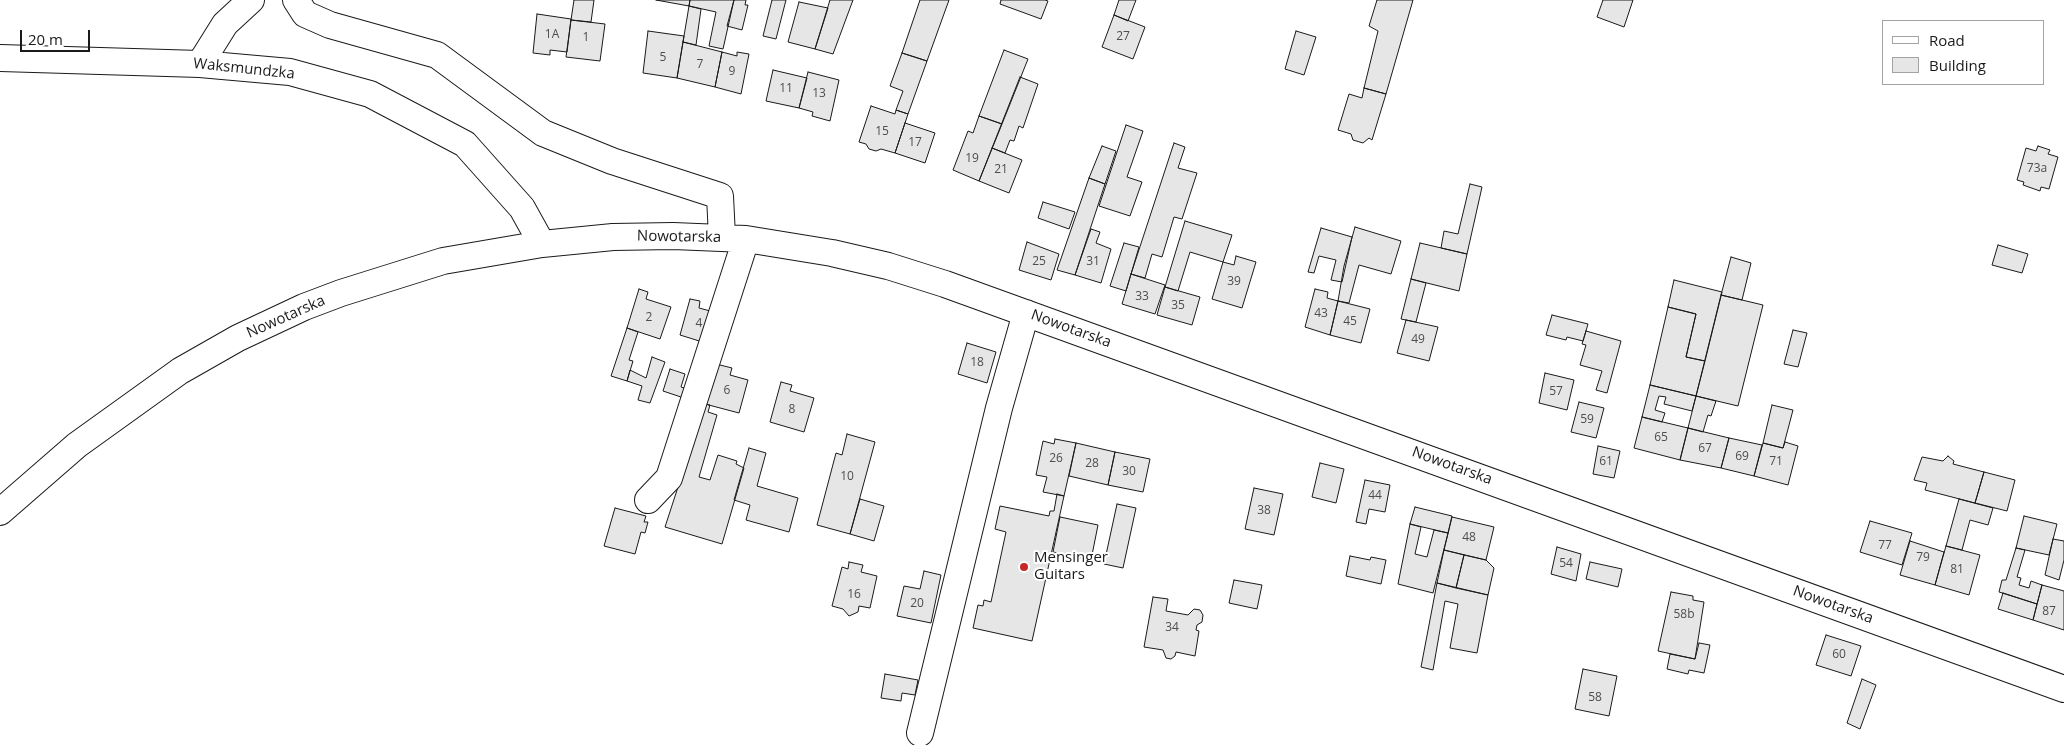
<!DOCTYPE html>
<html>
<head>
<meta charset="utf-8">
<style>
	body { margin:0 }
	#map { position:relative; width:2064px; height:745px; overflow:hidden; background:#fff; font-family:"Open Sans",sans-serif }
	canvas { display:block }
	.legend { position:absolute; left:1882px; top:20px; width:162px; height:65px; box-sizing:border-box; background:#fff; border:1px solid #a3a3a3; margin:0; padding:6px 9px; list-style:none; font-size:15px; color:#1a1a1a }
	.legend li { display:flex; align-items:center; gap:10px; height:25px }
	.legend b { width:25px; border:1px solid #a3a3a3 }
	.scale { position:absolute; left:20px; top:30px; width:70px; height:22px; box-sizing:border-box; border:2px solid #1a1a1a; border-top:0; padding-left:6px; font-size:15px; line-height:18px; white-space:nowrap; color:#1a1a1a; -webkit-text-stroke:4px #fff; paint-order:stroke }
</style>
</head>
<body>
<div id="map">
<canvas width="2064" height="745"></canvas>
<ul class="legend">
<li><b style="height:6px;background:#fff"></b>Road</li>
<li><b style="height:14px;background:#e6e6e6"></b>Building</li>
</ul>
<div class="scale">20 m</div>
</div>
<script>
const ctx = document.querySelector('canvas').getContext('2d');
ctx.lineJoin = 'round';
function paint(path, color) {
  ctx.fillStyle = color;
  ctx.fill(path, 'evenodd');
}
function poly(rows) {
  const path = new Path2D();
  for (const r of rows) {
    path.moveTo(r[0], r[1]);
    for (let i = 2; i < r.length; i += 2) path.lineTo(r[i], r[i + 1]);
  }
  return path;
}
function strokePath(path, color, width, dash) {
  ctx.strokeStyle = color;
  ctx.lineWidth = width;
  ctx.lineCap = dash ? 'butt' : 'round';
  ctx.setLineDash(dash || []);
  ctx.stroke(path);
}
function write(font, color, halo, rows, align = 'center') {
  ctx.font = font + ' "Open Sans",sans-serif';
  ctx.lineWidth = 4;
  ctx.setLineDash([]);
  ctx.textBaseline = 'middle';
  ctx.strokeStyle = halo;
  ctx.fillStyle = color;
  for (const [text, x, y, turn = 0] of rows) {
    ctx.save();
    ctx.translate(x, y);
    ctx.rotate((+turn || 0) * Math.PI / 180);
    ctx.textAlign = isNaN(turn) ? turn : align;
    if (halo) ctx.strokeText(text, 0, 0);
    ctx.fillText(text, 0, 0);
    ctx.restore();
  }
}
const building = poly([
	[574,0,594,0,591,22,571,20,574,0],
	[656,0,690,0,689,6,656,0],
	[690,0,734,0,723,49,709,46,716,12,689,6,690,0],
	[734,0,746,0,745,5,748,5,742,30,727,26,734,0],
	[772,0,786,0,776,39,763,36,772,0],
	[830,0,853,0,833,54,815,49,830,0],
	[920,0,949,0,927,61,902,53,920,0],
	[1001,0,1045,0,1048,1,1041,19,1000,4,1001,0],
	[1119,0,1136,0,1128,21,1114,15,1119,0],
	[1377,0,1413,0,1386,94,1364,88,1378,31,1369,26,1377,0],
	[1603,0,1633,0,1624,27,1597,17,1603,0],
	[799,2,828,8,815,49,788,42,799,2],
	[689,6,701,9,696,45,683,42,689,6],
	[537,14,571,19,567,52,550,50,550,55,533,53,537,14],
	[1114,15,1145,27,1133,59,1102,47,1114,15],
	[571,20,605,24,600,61,566,57,571,20],
	[648,31,684,36,677,78,643,73,648,31],
	[1296,31,1316,37,1304,75,1285,69,1296,31],
	[683,42,722,52,715,87,677,78,683,42],
	[1004,50,1028,59,1002,124,979,116,1004,50],
	[722,52,737,56,737,52,749,54,741,94,715,87,722,52],
	[902,53,927,61,908,114,896,110,903,91,890,86,902,53],
	[773,70,807,78,799,108,766,101,773,70],
	[808,72,839,80,830,121,812,116,813,112,799,108,808,72],
	[1020,77,1038,84,1023,128,1019,126,1014,141,1010,140,1005,153,992,148,1020,77],
	[1364,88,1386,94,1372,140,1369,138,1363,143,1353,140,1351,134,1338,130,1349,94,1362,98,1364,88],
	[871,106,895,114,896,110,908,114,895,153,881,149,876,151,869,149,866,144,859,142,871,106],
	[979,116,1002,124,979,181,953,170,968,131,973,133,979,116],
	[905,123,935,133,925,163,895,153,905,123],
	[1126,125,1143,131,1127,177,1142,182,1130,216,1099,206,1126,125],
	[1174,143,1185,147,1178,168,1197,173,1182,219,1174,217,1162,257,1152,254,1145,278,1131,274,1174,143],
	[1102,146,1116,151,1105,184,1089,178,1102,146],
	[2038,146,2050,150,2048,154,2058,157,2049,189,2041,187,2040,191,2023,185,2024,182,2017,180,2026,148,2036,151,2038,146],
	[992,148,1022,160,1009,193,979,181,992,148],
	[1089,178,1105,184,1075,275,1057,270,1089,178],
	[1470,184,1482,187,1467,254,1441,248,1444,231,1458,234,1470,184],
	[1043,202,1075,212,1069,229,1038,218,1043,202],
	[1185,221,1232,235,1223,262,1190,252,1178,291,1165,287,1185,221],
	[1355,227,1401,241,1391,274,1359,265,1349,303,1338,301,1344,266,1355,227],
	[1321,228,1352,237,1342,282,1331,280,1336,260,1319,256,1314,273,1308,272,1321,228],
	[1091,229,1100,232,1096,243,1111,249,1101,283,1075,275,1091,229],
	[1027,242,1059,254,1051,280,1019,270,1027,242],
	[1124,243,1139,247,1126,291,1110,286,1124,243],
	[1420,243,1467,254,1459,291,1411,279,1420,243],
	[1998,245,2028,254,2022,273,1992,265,1998,245],
	[1236,256,1256,262,1242,308,1212,299,1223,262,1234,265,1236,256],
	[1731,257,1751,263,1742,300,1721,295,1731,257],
	[1131,274,1165,285,1155,314,1122,304,1131,274],
	[1411,279,1426,283,1416,322,1401,319,1411,279],
	[1674,280,1722,292,1705,361,1686,357,1696,314,1668,307,1674,280],
	[1165,287,1200,297,1192,325,1157,315,1165,287],
	[639,289,648,292,646,299,671,307,660,339,627,328,639,289],
	[1315,289,1328,292,1327,298,1338,301,1330,335,1305,327,1315,289],
	[1721,295,1763,305,1738,406,1696,396,1721,295],
	[690,299,700,301,699,308,718,313,709,344,680,335,690,299],
	[1338,301,1370,309,1361,343,1330,335,1338,301],
	[1668,307,1696,314,1686,357,1705,361,1696,396,1650,385,1668,307],
	[1552,315,1588,324,1583,341,1567,337,1566,340,1546,335,1552,315],
	[1406,320,1438,327,1429,361,1397,353,1406,320],
	[627,328,638,332,629,360,633,361,627,381,611,376,627,328],
	[1793,330,1807,333,1798,367,1784,364,1793,330],
	[1586,331,1621,341,1607,393,1596,390,1602,371,1580,365,1586,345,1582,344,1586,331],
	[967,343,996,352,987,383,958,374,967,343],
	[652,357,665,362,650,403,638,400,642,386,627,381,630,370,646,378,652,357],
	[716,364,732,368,730,375,748,380,739,413,705,404,716,364],
	[670,369,685,374,681,387,693,391,690,400,663,391,670,369],
	[1545,373,1574,380,1567,410,1539,403,1545,373],
	[781,382,792,385,790,391,814,398,804,432,770,422,781,382],
	[1650,385,1696,396,1692,411,1664,404,1666,397,1659,396,1655,410,1665,413,1662,422,1642,417,1650,385],
	[1696,396,1716,401,1711,416,1708,415,1703,432,1688,428,1696,396],
	[1579,402,1604,408,1596,438,1571,432,1579,402],
	[705,404,710,405,708,412,717,415,699,477,710,480,718,455,737,461,736,464,744,468,722,544,665,527,705,404],
	[1772,405,1793,410,1783,448,1763,443,1772,405],
	[1642,417,1688,428,1680,460,1634,448,1642,417],
	[1688,428,1729,438,1721,468,1680,460,1688,428],
	[847,434,875,442,850,534,817,525,836,453,842,455,847,434],
	[1729,438,1762,445,1754,476,1721,468,1729,438],
	[1055,439,1076,443,1064,496,1043,492,1047,477,1036,475,1043,441,1054,444,1055,439],
	[1785,442,1798,446,1788,485,1754,476,1763,443,1783,448,1785,442],
	[1076,443,1115,452,1108,485,1069,476,1076,443],
	[1598,446,1620,451,1614,478,1593,474,1598,446],
	[749,448,766,453,757,486,798,498,789,532,746,520,750,505,734,500,749,448],
	[1115,452,1150,459,1143,492,1108,485,1115,452],
	[1948,456,1954,461,1953,464,1984,472,1975,503,1925,490,1927,483,1914,480,1922,457,1943,461,1948,456],
	[1320,463,1344,469,1336,503,1312,497,1320,463],
	[1984,472,2015,480,2007,511,1975,503,1984,472],
	[1365,480,1390,485,1385,512,1369,509,1366,524,1356,522,1365,480],
	[1254,488,1283,494,1274,535,1245,529,1254,488],
	[1057,494,1064,496,1032,641,973,628,978,605,983,606,984,600,991,602,1006,532,995,529,1000,506,1049,516,1050,511,1054,511,1057,494],
	[860,499,884,506,874,541,850,534,860,499],
	[1959,499,1993,508,1988,525,1970,520,1962,550,1946,546,1959,499],
	[1117,504,1136,508,1123,568,1104,564,1117,504],
	[1415,507,1452,516,1448,533,1410,524,1415,507],
	[615,508,646,516,644,522,648,522,645,533,641,532,635,554,604,546,615,508],
	[2024,516,2057,524,2049,555,2016,548,2024,516],
	[1060,517,1098,525,1091,560,1053,552,1060,517],
	[1452,517,1494,527,1486,560,1444,550,1452,517],
	[1870,521,1912,533,1902,565,1860,552,1870,521],
	[1410,524,1421,527,1415,554,1427,557,1434,530,1448,533,1433,593,1398,584,1410,524],
	[2053,539,2064,541,2064,560,2059,580,2045,575,2053,539],
	[1910,541,1944,552,1935,585,1900,575,1910,541],
	[1946,546,1980,555,1969,595,1935,585,1946,546],
	[1557,547,1581,554,1576,581,1551,574,1557,547],
	[2016,548,2025,550,2017,577,2021,578,2019,585,2029,588,2031,581,2042,585,2037,604,1999,592,2002,580,2006,580,2016,548],
	[1444,550,1464,555,1456,588,1437,583,1444,550],
	[1464,555,1486,560,1494,568,1488,595,1456,588,1464,555],
	[1350,556,1370,560,1371,557,1386,560,1381,584,1346,576,1350,556],
	[849,562,863,565,861,572,877,576,870,608,859,606,858,612,849,616,843,609,832,606,842,567,848,569,849,562],
	[1590,562,1622,569,1618,587,1586,579,1590,562],
	[924,571,941,575,931,623,897,616,904,586,920,589,924,571],
	[1234,580,1262,585,1257,609,1229,603,1234,580],
	[1437,583,1488,595,1477,653,1450,648,1458,604,1445,601,1433,670,1421,667,1437,583],
	[2042,585,2064,591,2064,630,2033,620,2042,585],
	[1671,592,1693,596,1693,600,1704,602,1695,659,1658,651,1671,592],
	[2003,593,2037,604,2033,620,1998,609,2003,593],
	[1153,597,1168,599,1166,611,1188,615,1194,609,1200,610,1203,615,1202,622,1197,625,1196,630,1199,631,1195,656,1176,652,1175,656,1171,659,1166,658,1163,650,1144,647,1153,597],
	[1826,635,1861,646,1851,676,1816,665,1826,635],
	[1699,643,1710,645,1704,673,1689,670,1688,674,1667,669,1670,654,1695,659,1699,643],
	[1583,669,1617,676,1609,716,1575,709,1583,669],
	[885,674,918,680,915,695,902,693,901,701,881,698,885,674],
	[1862,679,1876,685,1860,729,1847,723,1862,679]
]);
paint(building, '#e6e6e6');
strokePath(building, '#1a1a1a', 1);
const minor = poly([
	[296,0,305,14,330,25,437,55,543,133,612,161,720,196,722,237],
	[0,58,200,64,290,72,370,94,465,144,522,208,542,244],
	[200,64,225,24,251,0],
	[648,500,669,478,746,239],
	[0,512,77,445,180,371,238,338,304,307,341,293,443,261,542,244,613,237,673,236,746,239,832,253,888,266,945,284,2064,689],
	[920,733,999,408,1026,313]
]);
strokePath(minor, '#1a1a1a', 28);
strokePath(minor, '#fff', 26);
for (const [x, y, r, color] of [
	[1024,567,5,"#c62828"]
]) {
  const dot = new Path2D();
  dot.arc(x, y, r, 0, 2 * Math.PI);
  ctx.fillStyle = color;
  ctx.fill(dot);
  strokePath(dot, '#fff', 2);
}
write('12px', '#4d4d4d', null, [
	["1A",552,35],
	["27",1123,37],
	["1",586,38],
	["5",663,58],
	["7",700,65],
	["9",732,72],
	["11",786,89],
	["13",819,94],
	["15",882,132],
	["17",915,143],
	["19",972,159],
	["73a",2037,169],
	["21",1001,170],
	["25",1039,262],
	["31",1093,262],
	["39",1234,282],
	["33",1142,297],
	["35",1178,306],
	["43",1321,314],
	["2",649,318],
	["45",1350,322],
	["4",699,324],
	["49",1418,340],
	["18",977,363],
	["6",727,391],
	["57",1556,392],
	["8",792,410],
	["59",1587,420],
	["65",1661,438],
	["67",1705,449],
	["69",1742,457],
	["26",1056,459],
	["61",1606,462],
	["71",1776,462],
	["28",1092,464],
	["30",1129,472],
	["10",847,477],
	["44",1375,496],
	["38",1264,511],
	["48",1469,538],
	["77",1885,546],
	["79",1923,558],
	["54",1566,564],
	["81",1957,570],
	["16",854,595],
	["20",917,604],
	["87",2049,612],
	["58b",1684,615],
	["34",1172,628],
	["60",1839,655],
	["58",1595,698]
]);
write('15px', '#1a1a1a', '#fff', [
	["Waksmundzka",244,69,6],
	["Nowotarska",679,237,1],
	["Nowotarska",286,317,-24],
	["Nowotarska",1071,329,20],
	["Nowotarska",1452,466,20],
	["Nowotarska",1833,605,20]
]);
write('15px', '#1a1a1a', '#fff', [
	["Mensinger",1034,558],
	["Guitars",1034,575]
], 'left');
</script>
</body>
</html>
